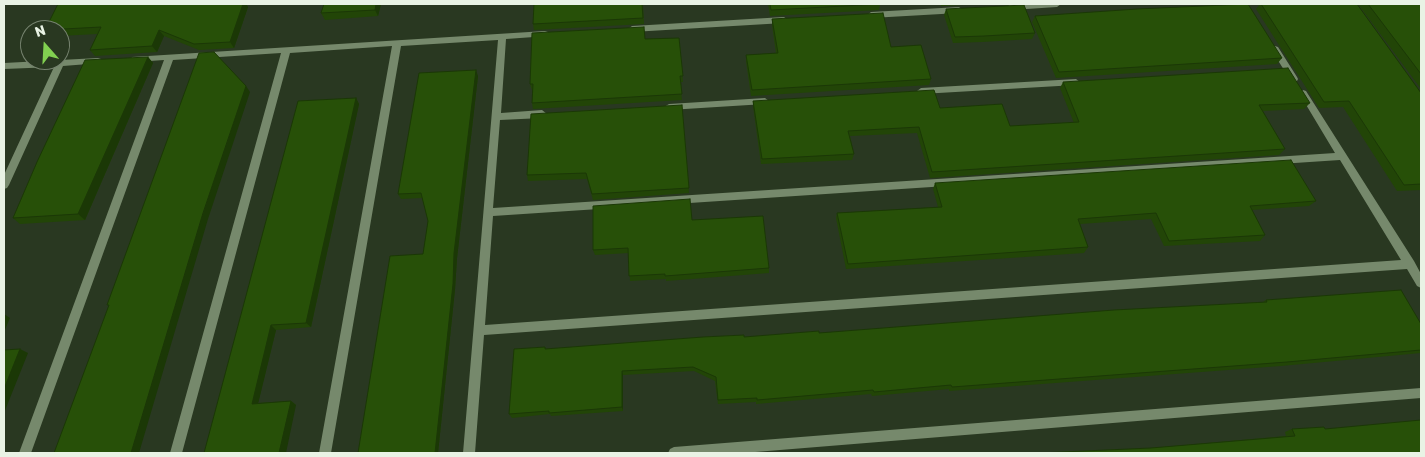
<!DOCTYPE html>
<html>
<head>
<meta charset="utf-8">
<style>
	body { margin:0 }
	#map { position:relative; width:1425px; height:457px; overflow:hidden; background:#293821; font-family:Rubik,sans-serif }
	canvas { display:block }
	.frame { position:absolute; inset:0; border:5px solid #e9f3e5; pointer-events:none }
	.north { position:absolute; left:20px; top:20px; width:50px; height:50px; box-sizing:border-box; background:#293821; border:1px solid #76836f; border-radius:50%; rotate:341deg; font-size:14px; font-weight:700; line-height:20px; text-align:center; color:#e9f3e5 }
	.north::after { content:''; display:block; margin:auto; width:18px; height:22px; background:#81d050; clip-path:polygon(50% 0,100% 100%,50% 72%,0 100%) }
</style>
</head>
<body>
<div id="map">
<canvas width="1425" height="457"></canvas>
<div class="frame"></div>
<div class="north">N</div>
</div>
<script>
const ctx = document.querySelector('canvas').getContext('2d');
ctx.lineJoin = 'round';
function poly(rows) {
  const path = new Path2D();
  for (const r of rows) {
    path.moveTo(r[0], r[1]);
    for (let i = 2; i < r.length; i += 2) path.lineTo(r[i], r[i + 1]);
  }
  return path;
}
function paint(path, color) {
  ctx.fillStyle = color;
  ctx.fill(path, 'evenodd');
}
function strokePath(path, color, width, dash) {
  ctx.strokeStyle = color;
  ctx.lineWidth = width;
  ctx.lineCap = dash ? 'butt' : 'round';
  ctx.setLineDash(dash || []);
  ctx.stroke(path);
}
paint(poly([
	[1011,4,1061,4,1057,7,1011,10,1007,7,1011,4],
	[959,7,963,10,959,13,871,18,867,15,871,12,959,7],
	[784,17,788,20,784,23,632,32,628,29,632,26,784,17],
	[545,31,548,32,548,36,506,39,501,113,542,110,547,114,542,118,500,120,493,208,1335,153,1299,93,1303,90,1306,91,1414,261,1421,274,1421,288,1417,286,1407,269,484,335,475,453,463,453,498,40,401,46,331,453,319,453,392,46,290,53,182,453,170,453,281,53,173,60,31,453,19,453,164,60,135,62,132,61,131,59,132,57,545,31],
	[1340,160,1401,260,485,325,493,216,1340,160],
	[1275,46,1278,47,1297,77,1298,79,1297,81,1291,81,1272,51,1271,49,1275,46],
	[98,58,101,59,102,61,101,63,63,66,9,185,7,188,4,189,4,175,54,67,4,69,4,63,98,58],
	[1076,79,1080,82,1076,85,921,94,917,91,921,88,1076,79],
	[765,98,769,101,765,104,669,110,664,107,669,104,765,98],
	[1421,388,1421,398,743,453,668,453,670,449,674,447,1421,388]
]), '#76896c');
paint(poly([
	[58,4,246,4,248,7,234,48,199,50,164,36,157,52,95,56,90,50,97,34,60,36,60,30,45,30],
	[324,4,381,4,378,16,325,20,321,13],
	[643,4,644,24,534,30,533,24],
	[768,4,880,4,879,10,770,16],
	[941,4,984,4,941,6],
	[1260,4,1357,4,1421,93,1421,190,1397,191,1343,107,1319,108,1256,9],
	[1358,4,1421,4,1421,89],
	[946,9,1035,33,1032,39,982,42,953,43,944,15],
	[1035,16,1282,58,1277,64,1056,78,1032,22],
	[772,19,891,47,931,79,929,85,751,96,746,61,746,55,776,53,772,25],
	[679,38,683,82,680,82,682,100,533,109,532,103,533,90,532,90,530,84,645,39],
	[148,57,153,63,85,220,20,224,13,218],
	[478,76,457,258,455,289,438,453,358,453,423,254,428,221,422,198,401,199,398,194],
	[1063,82,1310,103,1304,109,1263,111,1285,149,1279,155,930,178,917,133,850,136,854,154,852,160,761,164,753,106,753,101,940,108,1010,126,1074,123,1060,88],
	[356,98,359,104,311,327,276,330,258,403,291,401,296,405,204,453],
	[682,105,689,193,593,200,587,179,528,181,527,175],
	[935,183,1316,201,1309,206,1252,210,1265,235,1260,241,1164,246,1151,219,1080,224,1088,247,1084,253,846,269,836,218,837,213,938,207,933,189],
	[692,220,769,268,769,273,666,281,666,279,630,281,629,253,595,255,593,250],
	[1266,300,1421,324,1421,353,1281,366,949,391,949,389,872,396,871,394,756,404,756,402,718,404,715,381,694,371,623,375,623,411,551,416,550,414,512,418,509,414,545,347,546,349,819,333,1263,302],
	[1292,429,1325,429,1421,453,1151,448,1286,436,1285,432]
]), '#224507');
paint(poly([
	[243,4,246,4,248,7,234,48,230,42],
	[376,4,381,4,378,16,375,10],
	[159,30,164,36,157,52,152,46],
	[148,57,153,63,85,220,78,214],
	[476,70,478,76,457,258,455,289,438,453,435,453,454,253],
	[246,86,250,92,208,219,139,453,131,453,203,213],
	[356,98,359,104,311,327,306,323],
	[4,314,10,318,4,332],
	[271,325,276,330,257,408,252,404],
	[20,349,28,353,4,413,4,389],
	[622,371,623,375,623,411,622,407],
	[291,401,296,405,286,453,279,453]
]), '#1b3806');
const building = poly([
	[58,4,243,4,230,42,194,44,159,30,152,46,90,50,101,27,45,30,58,4],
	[324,4,376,4,375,10,321,13,324,4],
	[534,4,642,4,643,18,533,24,534,4],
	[770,4,880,4,771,10,770,4],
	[1248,4,1282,58,1059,72,1035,16,1137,9,1248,4],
	[1261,4,1357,4,1421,93,1421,184,1404,185,1349,101,1324,102,1261,4],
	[1368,4,1421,4,1421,74,1368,4],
	[1024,5,1035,33,984,36,955,37,946,9,1024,5],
	[883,13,891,47,921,45,931,79,752,90,746,55,778,53,772,19,883,13],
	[644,27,645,39,679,38,683,76,680,76,682,94,532,103,533,84,530,84,532,33,644,27],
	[214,52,246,86,203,213,131,453,54,453,109,305,107,305,199,53,214,52],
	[148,57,78,214,13,218,37,162,85,60,148,57],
	[1288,68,1310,103,1259,105,1285,149,932,172,919,127,848,131,854,154,762,159,753,101,934,90,940,108,1002,104,1010,126,1079,122,1063,82,1288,68],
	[476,70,454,253,453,284,435,453,358,453,390,256,423,254,428,221,421,193,398,194,419,73,476,70],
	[356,98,306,323,271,325,252,404,291,401,279,453,204,453,298,101,356,98],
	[682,105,689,188,592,194,586,173,527,175,531,114,682,105],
	[1291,160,1316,201,1250,206,1265,235,1169,241,1156,213,1078,219,1088,247,848,264,837,213,942,207,935,183,1291,160],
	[690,199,692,220,763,216,769,268,665,276,665,274,629,276,628,248,593,250,593,206,690,199],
	[1401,290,1421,324,1421,350,1287,362,952,387,951,385,874,392,873,390,757,400,757,398,718,400,716,377,693,367,622,371,622,407,549,413,549,411,509,414,514,349,545,347,545,349,703,337,744,335,744,337,819,331,819,333,1114,310,1267,302,1266,300,1401,290],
	[20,349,4,389,4,350,20,349],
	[1421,420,1421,453,1040,453,1151,448,1295,436,1292,429,1324,427,1325,429,1421,420]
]);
paint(building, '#275008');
strokePath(building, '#1b3806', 1);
</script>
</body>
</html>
